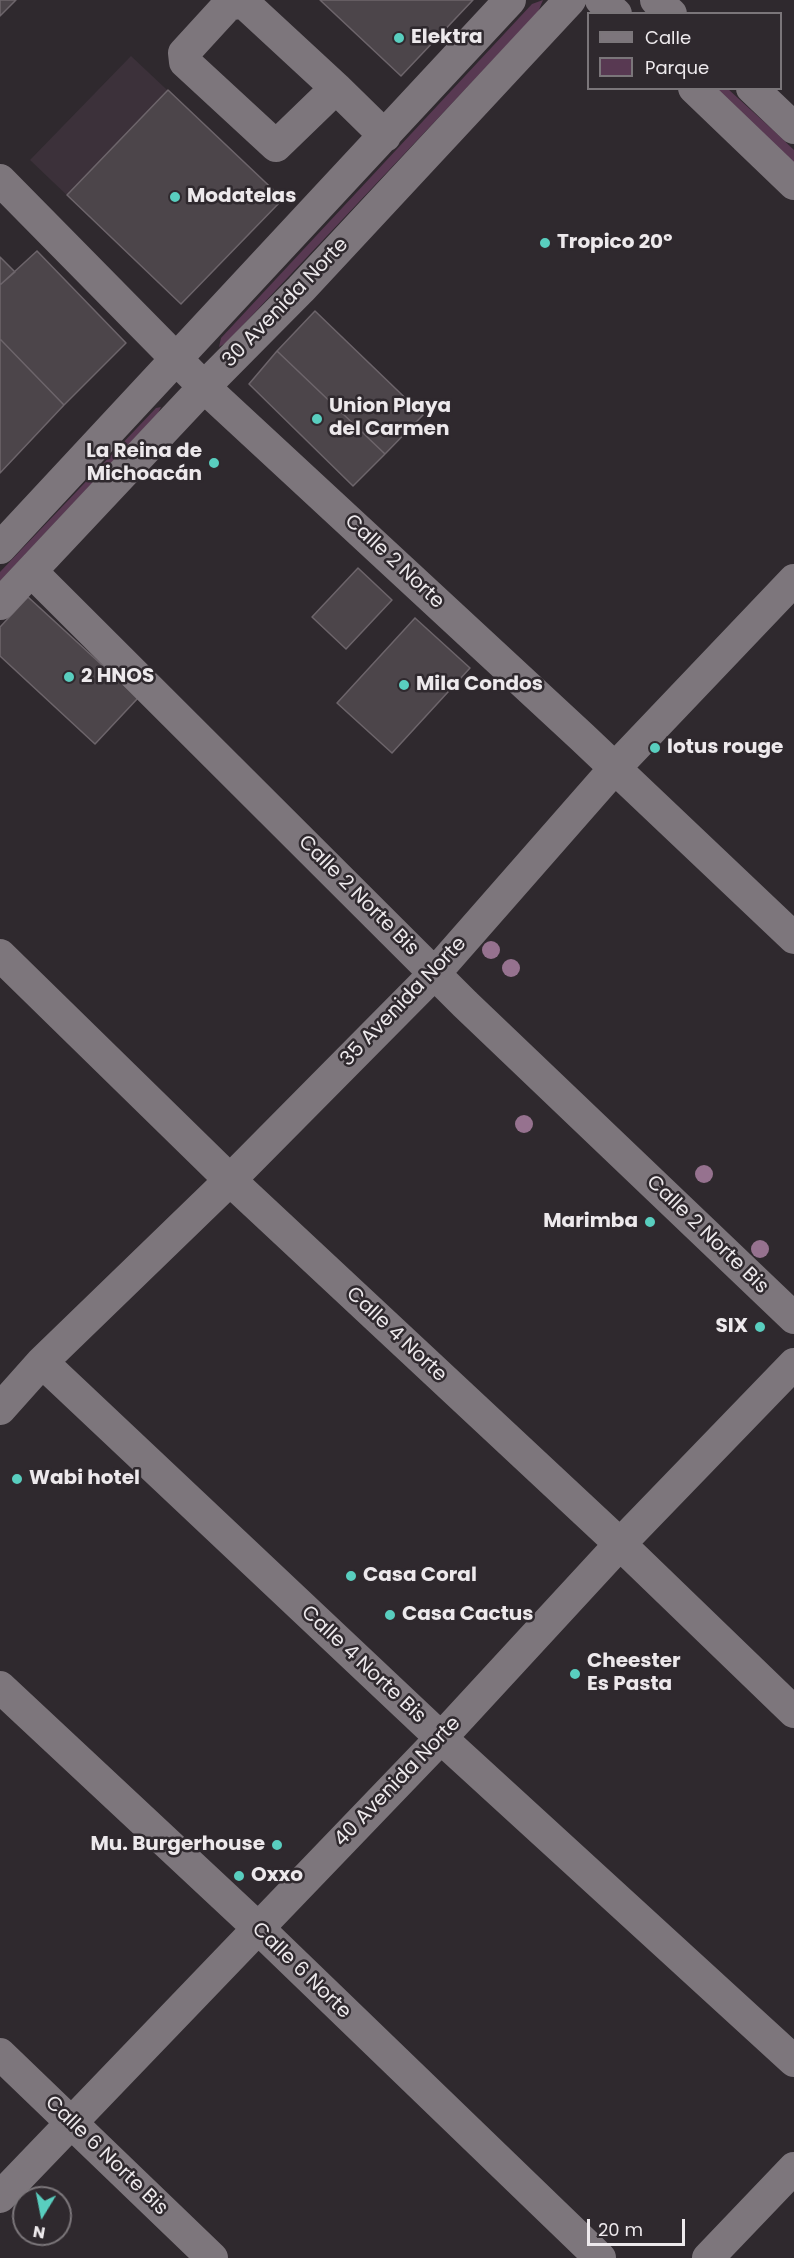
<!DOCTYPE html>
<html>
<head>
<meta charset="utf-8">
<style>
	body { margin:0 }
	#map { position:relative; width:794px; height:2258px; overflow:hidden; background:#2f292e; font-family:Poppins,sans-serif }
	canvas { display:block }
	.legend { position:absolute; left:587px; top:12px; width:195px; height:78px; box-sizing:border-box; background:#2f292e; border:2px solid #7b767a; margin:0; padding:8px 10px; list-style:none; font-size:18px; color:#ede9ec }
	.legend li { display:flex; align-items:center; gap:12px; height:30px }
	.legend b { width:30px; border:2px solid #7b767a }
	.north { position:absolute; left:12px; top:2186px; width:60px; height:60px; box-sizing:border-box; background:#2f292e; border:2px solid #7b767a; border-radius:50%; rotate:190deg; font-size:16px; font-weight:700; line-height:24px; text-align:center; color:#ede9ec }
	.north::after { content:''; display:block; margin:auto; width:21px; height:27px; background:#59cebf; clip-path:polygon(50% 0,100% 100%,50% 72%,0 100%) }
	.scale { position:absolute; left:587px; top:2219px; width:98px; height:27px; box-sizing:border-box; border:3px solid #ede9ec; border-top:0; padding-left:8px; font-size:18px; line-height:21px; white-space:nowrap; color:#ede9ec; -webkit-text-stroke:4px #2f292e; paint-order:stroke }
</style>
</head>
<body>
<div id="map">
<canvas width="794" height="2258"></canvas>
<ul class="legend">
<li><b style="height:8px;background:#7d767c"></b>Calle</li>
<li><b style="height:16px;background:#583952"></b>Parque</li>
</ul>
<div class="north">N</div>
<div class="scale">20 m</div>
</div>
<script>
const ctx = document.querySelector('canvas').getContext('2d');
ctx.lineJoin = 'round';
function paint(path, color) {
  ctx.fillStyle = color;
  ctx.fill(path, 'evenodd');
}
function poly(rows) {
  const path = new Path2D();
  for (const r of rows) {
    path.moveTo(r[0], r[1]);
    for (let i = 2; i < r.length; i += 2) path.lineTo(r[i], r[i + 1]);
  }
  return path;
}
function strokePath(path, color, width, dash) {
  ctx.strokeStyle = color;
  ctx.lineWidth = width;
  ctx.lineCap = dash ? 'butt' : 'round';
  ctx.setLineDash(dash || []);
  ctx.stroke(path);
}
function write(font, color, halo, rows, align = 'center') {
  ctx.font = font + ' Poppins,sans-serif';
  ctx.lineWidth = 5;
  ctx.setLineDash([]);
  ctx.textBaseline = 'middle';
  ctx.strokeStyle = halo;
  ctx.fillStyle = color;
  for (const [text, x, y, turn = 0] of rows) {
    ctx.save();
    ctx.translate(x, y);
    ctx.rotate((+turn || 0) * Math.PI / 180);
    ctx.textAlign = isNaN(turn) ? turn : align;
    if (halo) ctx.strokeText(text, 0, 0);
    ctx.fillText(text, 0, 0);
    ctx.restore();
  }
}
paint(poly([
	[131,56,283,199,181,304,30,160]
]), '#3c313a');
paint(poly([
	[543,0,538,12,226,343,219,347,221,338,532,4],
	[712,89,728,89,773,130,794,150,794,165],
	[161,407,158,413,0,581,0,572,156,408]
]), '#583952');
const building = poly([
	[0,0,16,0,0,16,0,0],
	[320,0,473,0,401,76,320,0],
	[168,90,283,199,181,304,67,195,168,90],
	[37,251,126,343,64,405,0,339,0,285,37,251],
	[0,257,15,272,0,285,0,257],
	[315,311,423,415,385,454,277,351,315,311],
	[0,339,64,405,0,473,0,339],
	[277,351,385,454,353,486,249,384,277,351],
	[358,568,392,600,346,649,312,617,358,568],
	[28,597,138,698,95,744,0,656,0,627,28,597],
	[415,618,470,668,392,753,337,703,415,618]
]);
paint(building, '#4c454a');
strokePath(building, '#6d656b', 1.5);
strokePath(poly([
	[601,0,616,14],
	[656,0,671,14],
	[336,88,276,146,185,62,184,53,228,5,243,2,336,88,385,136],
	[694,88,794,184],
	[752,88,794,128],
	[0,180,204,387,582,737,794,938],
	[0,548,510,0],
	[31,571,465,1004,794,1318],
	[0,604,204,387,301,289,570,0],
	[0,955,230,1180,620,1544,794,1712],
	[42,1362,441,1738,794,2061],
	[0,1409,42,1362,230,1180,435,973,614,769,794,580],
	[0,1687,258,1928,600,2258],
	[0,2054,212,2258],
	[0,2197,441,1738,620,1544,794,1364],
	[708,2258,794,2168]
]), '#7d767c', 32);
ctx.fillStyle = '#96728f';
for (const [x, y] of [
	[491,950],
	[511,968],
	[524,1124],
	[704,1174],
	[760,1249]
]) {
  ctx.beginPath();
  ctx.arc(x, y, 9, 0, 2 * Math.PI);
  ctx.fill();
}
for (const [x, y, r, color] of [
	[399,38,6,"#59cebf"],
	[175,197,6,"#59cebf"],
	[545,243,6,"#59cebf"],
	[317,419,6,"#59cebf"],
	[214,463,6,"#59cebf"],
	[69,677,6,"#59cebf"],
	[404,685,6,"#59cebf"],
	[655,748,6,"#59cebf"],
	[650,1222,6,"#59cebf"],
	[760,1327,6,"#59cebf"],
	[17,1479,6,"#59cebf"],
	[351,1576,6,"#59cebf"],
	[390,1615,6,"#59cebf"],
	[575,1674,6,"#59cebf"],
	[277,1845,6,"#59cebf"],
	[239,1876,6,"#59cebf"]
]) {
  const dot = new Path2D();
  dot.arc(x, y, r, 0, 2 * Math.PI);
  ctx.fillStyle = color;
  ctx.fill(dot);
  strokePath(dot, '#2f292e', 2);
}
write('bold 20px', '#ede9ec', '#2f292e', [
	["Elektra",411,38],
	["Modatelas",187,197],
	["Tropico 20º",557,243],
	["Union Playa",329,407],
	["del Carmen",329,430],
	["La Reina de",202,452,"right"],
	["Michoacán",202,475,"right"],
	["2 HNOS",81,677],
	["Mila Condos",416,685],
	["lotus rouge",667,748],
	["Marimba",638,1222,"right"],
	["SIX",748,1327,"right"],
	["Wabi hotel",29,1479],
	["Casa Coral",363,1576],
	["Casa Cactus",402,1615],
	["Cheester",587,1662],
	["Es Pasta",587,1685],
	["Mu. Burgerhouse",265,1845,"right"],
	["Oxxo",251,1876]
], 'left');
write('20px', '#ede9ec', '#2f292e', [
	["30 Avenida Norte",286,303,-46],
	["Calle 2 Norte",394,562,43],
	["Calle 2 Norte Bis",358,896,45],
	["35 Avenida Norte",404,1002,-46],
	["Calle 2 Norte Bis",707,1235,44],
	["Calle 4 Norte",396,1335,43],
	["Calle 4 Norte Bis",363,1665,43],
	["40 Avenida Norte",398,1782,-46],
	["Calle 6 Norte",301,1971,44],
	["Calle 6 Norte Bis",106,2156,44]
]);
</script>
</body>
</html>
